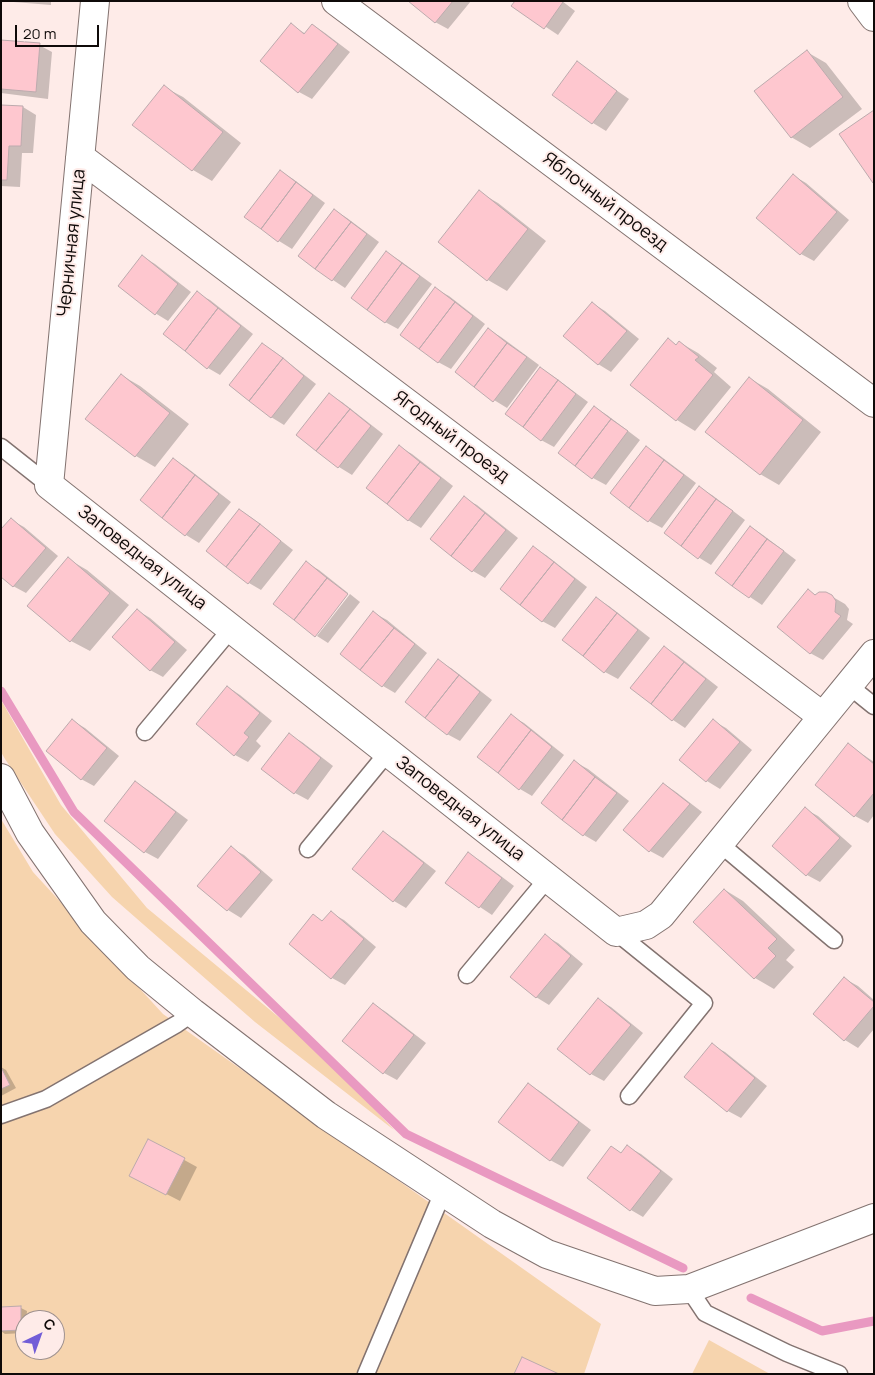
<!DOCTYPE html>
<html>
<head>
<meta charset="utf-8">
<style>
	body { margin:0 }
	#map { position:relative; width:875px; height:1375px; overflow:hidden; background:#feebe8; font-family:Manrope,sans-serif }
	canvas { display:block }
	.frame { position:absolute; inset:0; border:2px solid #0f0a09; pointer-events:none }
	.north { position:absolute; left:15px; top:1310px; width:50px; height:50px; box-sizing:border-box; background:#feebe8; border:1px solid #9e918f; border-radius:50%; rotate:42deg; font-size:14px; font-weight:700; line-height:20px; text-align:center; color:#0f0a09 }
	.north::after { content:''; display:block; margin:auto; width:18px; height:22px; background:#725dd7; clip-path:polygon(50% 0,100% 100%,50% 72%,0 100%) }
	.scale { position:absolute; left:15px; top:25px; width:84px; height:22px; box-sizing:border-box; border:2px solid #0f0a09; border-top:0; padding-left:6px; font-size:15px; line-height:18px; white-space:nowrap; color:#0f0a09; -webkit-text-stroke:4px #feebe8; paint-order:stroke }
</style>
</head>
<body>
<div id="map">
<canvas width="875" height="1375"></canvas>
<div class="frame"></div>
<div class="north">С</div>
<div class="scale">20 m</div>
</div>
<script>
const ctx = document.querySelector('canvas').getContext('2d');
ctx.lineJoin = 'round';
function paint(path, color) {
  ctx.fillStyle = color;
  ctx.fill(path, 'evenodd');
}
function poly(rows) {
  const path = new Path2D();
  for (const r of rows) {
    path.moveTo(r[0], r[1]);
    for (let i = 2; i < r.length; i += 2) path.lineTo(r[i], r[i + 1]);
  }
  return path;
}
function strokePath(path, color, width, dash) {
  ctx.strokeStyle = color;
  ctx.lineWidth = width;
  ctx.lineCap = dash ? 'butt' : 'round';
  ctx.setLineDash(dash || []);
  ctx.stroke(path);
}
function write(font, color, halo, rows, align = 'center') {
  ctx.font = font + ' Manrope,sans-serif';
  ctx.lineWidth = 4;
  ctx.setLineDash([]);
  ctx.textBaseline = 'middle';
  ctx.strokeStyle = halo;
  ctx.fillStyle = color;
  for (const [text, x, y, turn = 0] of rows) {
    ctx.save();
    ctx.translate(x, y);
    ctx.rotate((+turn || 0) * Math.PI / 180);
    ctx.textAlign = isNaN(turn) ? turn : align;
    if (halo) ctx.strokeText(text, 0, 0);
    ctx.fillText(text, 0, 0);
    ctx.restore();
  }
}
paint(poly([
	[1,700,61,805,147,908,322,1053,394,1130,255,1022,112,897,55,834,5,759,1,752],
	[1,819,33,872,163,1014,601,1324,584,1374,1,1374],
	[25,1320,55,1320,55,1350,25,1350],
	[709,1340,770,1374,692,1374]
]), '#f6d4ae');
paint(poly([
	[1,1,51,1,51,5],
	[410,1,471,1,448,29,435,22],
	[516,1,562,1,575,11,558,35,513,5],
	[291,25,306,34,313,25,325,33,350,52,312,99,299,92],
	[1,41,39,45,52,52,48,99,1,93],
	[807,52,826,63,862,109,810,148,791,137],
	[577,63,629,99,606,131,593,123,554,94],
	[164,87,183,97,241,143,212,181,193,170,134,125],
	[1,106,23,107,36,115,33,153,22,153,20,187,1,186],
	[280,171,293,179,325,203,292,249,279,241,246,216],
	[794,176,806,183,849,220,814,261,801,254,758,217],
	[479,192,498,203,546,241,507,291,488,280,439,242],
	[334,210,347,218,379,242,345,288,333,280,300,256],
	[386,252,399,260,432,284,398,329,385,322],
	[142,256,155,264,191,292,168,321,155,313],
	[436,289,449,296,485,324,451,369,438,362],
	[197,293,210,300,253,334,220,375,208,368],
	[592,303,605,311,639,339,611,372,598,364],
	[488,329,501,337,539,365,507,408,494,400],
	[668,340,677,345,679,342,698,353,717,368,714,372,731,387,695,431,677,420],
	[263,344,275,352,316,384,284,425,271,417,231,385],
	[540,368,553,376,588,402,554,447,541,440],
	[121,375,140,386,189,424,155,467,136,456,87,419],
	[749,378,768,389,821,432,779,485,760,474],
	[330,395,342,402,383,434,352,475,339,467,298,435],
	[594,407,607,415,640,440,606,485,593,478,560,453],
	[400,447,412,454,453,486,421,528,408,520],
	[646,448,659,455,696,483,662,528,649,521,612,493],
	[173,459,186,467,231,502,199,543,186,535,141,500],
	[699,488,712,495,745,520,711,565,698,557],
	[464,498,477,505,518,538,485,578,473,571],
	[240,510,252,518,293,550,261,590,249,583],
	[11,520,24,527,58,556,26,593,13,586],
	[751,527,763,535,796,560,762,605,750,597,717,573],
	[534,548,546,555,587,587,555,628,542,621],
	[68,559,87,570,129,605,90,651,71,641],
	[307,563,319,570,348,593,315,635],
	[808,591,816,595,826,593,845,604,849,609,847,620,853,624,823,660,810,653],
	[350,594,360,602,328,643,317,636],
	[596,598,609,606,650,638,618,679,605,672],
	[137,610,150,618,187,650,163,677,150,670],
	[374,613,387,620,427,653,395,693,383,686],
	[664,647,677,655,718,687,685,728,673,720,632,688],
	[438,661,451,668,492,700,460,741,447,734],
	[228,687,240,695,272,721,256,741,261,746,248,762,235,755],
	[511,716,524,723,564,755,532,796,520,789],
	[73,721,85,728,119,756,94,786,81,779],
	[713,721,726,728,752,750,720,789,707,781,681,760],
	[289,735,302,742,333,766,308,800,295,793,263,769],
	[849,745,874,762,874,815,868,823,855,816],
	[575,762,588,769,629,801,596,842,584,835],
	[135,782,148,790,188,820,158,859,145,852],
	[664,784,676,792,702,812,663,858,650,851,625,830],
	[805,809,818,816,852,846,820,882,807,875,773,846],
	[383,832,396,840,436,871,406,908,394,901],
	[231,848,244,855,273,880,241,918,228,910,199,886],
	[468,854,481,861,514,886,492,915,480,907,446,882],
	[725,890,743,901,795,950,786,960,794,967,774,989,755,978,695,922],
	[331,913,344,920,376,947,345,985,332,978,290,944,314,916,324,922],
	[545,936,558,943,583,964,549,1005,536,997],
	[845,979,858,986,874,1000,874,1029,858,1048,845,1040,814,1014],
	[599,1000,611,1007,643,1033,604,1081,591,1074,559,1049],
	[373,1004,386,1012,426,1043,397,1080,384,1073],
	[712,1045,725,1052,767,1086,741,1118,728,1111,686,1077],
	[1,1067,6,1070,16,1088,1,1096],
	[528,1084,541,1092,591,1130,563,1167,550,1160],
	[148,1140,197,1167,180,1201,143,1182],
	[611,1147,622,1154,628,1147,641,1154,673,1179,643,1217,631,1210],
	[1,1308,21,1308,27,1311,25,1333,5,1334,1,1331]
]), '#0003');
strokePath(poly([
	[1,691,74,812,406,1134,683,1268],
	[751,1298,822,1331,874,1321]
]), '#e999c1', 9);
const building = poly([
	[408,1,453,1,435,23,408,1],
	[515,1,562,1,563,2,544,29,511,6,515,1],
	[291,23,304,34,312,24,338,44,298,93,260,61,291,23],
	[1,40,40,43,36,92,1,89,1,40],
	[807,50,843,97,791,138,754,91,807,50],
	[577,61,617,91,592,124,552,95,577,61],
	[164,85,223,132,192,171,132,125,164,85],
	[1,105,23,106,21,146,9,146,7,180,1,180,1,105],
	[874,110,874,182,873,183,839,134,874,110],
	[280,170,296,182,261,229,244,217,280,170],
	[793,174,837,212,800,255,756,218,793,174],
	[296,182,313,195,278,242,261,229,296,182],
	[479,190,528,229,487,281,438,242,479,190],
	[334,209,351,222,315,269,298,256,334,209],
	[351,222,367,234,332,281,315,269,351,222],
	[386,251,402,263,367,310,351,298,386,251],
	[142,255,178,284,155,315,118,286,142,255],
	[402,263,420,276,385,323,367,310,402,263],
	[435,287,455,302,419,349,400,335,435,287],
	[197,291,218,308,185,351,163,334,197,291],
	[455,302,473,316,438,363,419,349,455,302],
	[592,302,627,331,598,365,563,336,592,302],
	[218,308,241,326,207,369,185,351,218,308],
	[488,328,507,343,474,387,455,372,488,328],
	[668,338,676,345,679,341,699,357,695,360,713,375,676,421,630,385,668,338],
	[262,343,283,358,249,401,229,385,262,343],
	[507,343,527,357,493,402,474,387,507,343],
	[283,358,304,376,271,418,249,401,283,358],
	[540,367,558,380,523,427,505,414,540,367],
	[121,374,170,413,135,457,85,419,121,374],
	[749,377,803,420,760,475,705,432,749,377],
	[558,380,576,394,541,441,523,427,558,380],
	[329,393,350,409,316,451,296,435,329,393],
	[594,406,611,419,575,466,558,453,594,406],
	[350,409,371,426,338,468,316,451,350,409],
	[611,419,628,431,592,479,575,466,611,419],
	[399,445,420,462,387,504,366,488,399,445],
	[646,446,664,460,629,508,610,493,646,446],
	[173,458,195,475,162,518,140,500,173,458],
	[664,460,684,475,648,522,629,508,664,460],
	[420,462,441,478,408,521,387,504,420,462],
	[195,475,219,494,185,536,162,518,195,475],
	[699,486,716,499,681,546,664,533,699,486],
	[464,496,485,513,451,556,430,539,464,496],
	[716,499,733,511,698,559,681,546,716,499],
	[239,509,260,524,226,567,206,551,239,509],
	[485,513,506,530,472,572,451,556,485,513],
	[11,518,46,548,13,587,1,577,1,529,11,518],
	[260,524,281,541,248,584,226,567,260,524],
	[750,526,767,539,732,586,715,573,750,526],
	[767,539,784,551,749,598,732,586,767,539],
	[533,546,554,562,520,605,500,589,533,546],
	[68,557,110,593,70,642,27,606,68,557],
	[306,561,327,578,294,620,273,604,306,561],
	[554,562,575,579,542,622,520,605,554,562],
	[327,578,348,594,315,637,294,620,327,578],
	[808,589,815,595,819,592,826,592,832,595,836,601,835,612,841,616,810,654,777,627,808,589],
	[596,597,617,613,583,656,562,640,596,597],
	[137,609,175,642,150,671,112,637,137,609],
	[373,611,394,628,360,670,340,654,373,611],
	[617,613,638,630,604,673,583,656,617,613],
	[394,628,415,644,382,687,360,670,394,628],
	[664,646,684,662,651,704,630,688,664,646],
	[438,659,459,675,425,718,405,702,438,659],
	[684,662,706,679,672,721,651,704,684,662],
	[459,675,480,692,447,735,425,718,459,675],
	[227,686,260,713,244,733,249,737,234,756,196,724,227,686],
	[511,714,531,730,498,773,477,757,511,714],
	[72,719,107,748,81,780,46,751,72,719],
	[713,719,740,742,706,782,679,760,713,719],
	[531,730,552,747,519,790,498,773,531,730],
	[289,733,321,758,294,794,261,769,289,733],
	[848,743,874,764,874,793,854,817,815,785,848,743],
	[574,760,595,777,562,820,541,803,574,760],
	[595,777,617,793,583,836,562,820,595,777],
	[135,781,176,812,144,853,104,821,135,781],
	[663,783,690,804,649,852,623,830,663,783],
	[805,807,840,838,806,876,772,846,805,807],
	[383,831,424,863,393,902,352,869,383,831],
	[231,846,261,872,227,911,197,886,231,846],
	[468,852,502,878,479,908,445,883,468,852],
	[724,889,777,939,768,948,776,956,754,979,693,922,724,889],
	[331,911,364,939,331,979,289,944,313,914,322,921,331,911],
	[545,934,571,956,536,998,510,977,545,934],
	[844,977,874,1002,874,1006,844,1041,813,1014,844,977],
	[598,998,631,1025,590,1075,557,1049,598,998],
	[373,1003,414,1035,383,1074,342,1041,373,1003],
	[712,1043,755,1078,727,1112,684,1077,712,1043],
	[1,1067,10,1085,1,1089,1,1067],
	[528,1083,579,1122,550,1161,498,1122,528,1083],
	[148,1139,185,1158,166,1195,129,1176,148,1139],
	[627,1145,661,1171,630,1211,587,1178,611,1146,621,1153,627,1145],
	[21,1306,21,1330,1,1331,1,1307,21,1306],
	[522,1357,559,1374,514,1374,522,1357]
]);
paint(building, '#fec7cf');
strokePath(building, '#bcaaad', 1);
const service = poly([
	[1,447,49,485],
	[848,685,874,706],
	[145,732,231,629],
	[719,843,834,940],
	[308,849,388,752],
	[616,932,704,1003,629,1096],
	[467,975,548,878],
	[1,1115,46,1099,177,1024,193,1013],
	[689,1289,705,1313,787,1353,839,1374],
	[366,1374,443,1192]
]);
const minor = poly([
	[95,1,49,485,616,932,646,925,661,915,874,654],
	[336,1,874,403],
	[862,1,874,17],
	[80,157,822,716],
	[1,778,30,833,93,922,138,968,193,1013,326,1115,492,1224,547,1254,655,1291,689,1289,874,1218]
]);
strokePath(service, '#837370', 19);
strokePath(minor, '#837370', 30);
strokePath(service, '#fff', 16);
strokePath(minor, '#fff', 28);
write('18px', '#0f0a09', '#feebe8', [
	["Яблочный проезд",605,202,37],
	["Черничная улица",72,243,-84],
	["Ягодный проезд",451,437,37],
	["Заповедная улица",142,558,38],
	["Заповедная улица",460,809,38]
]);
</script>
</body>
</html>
